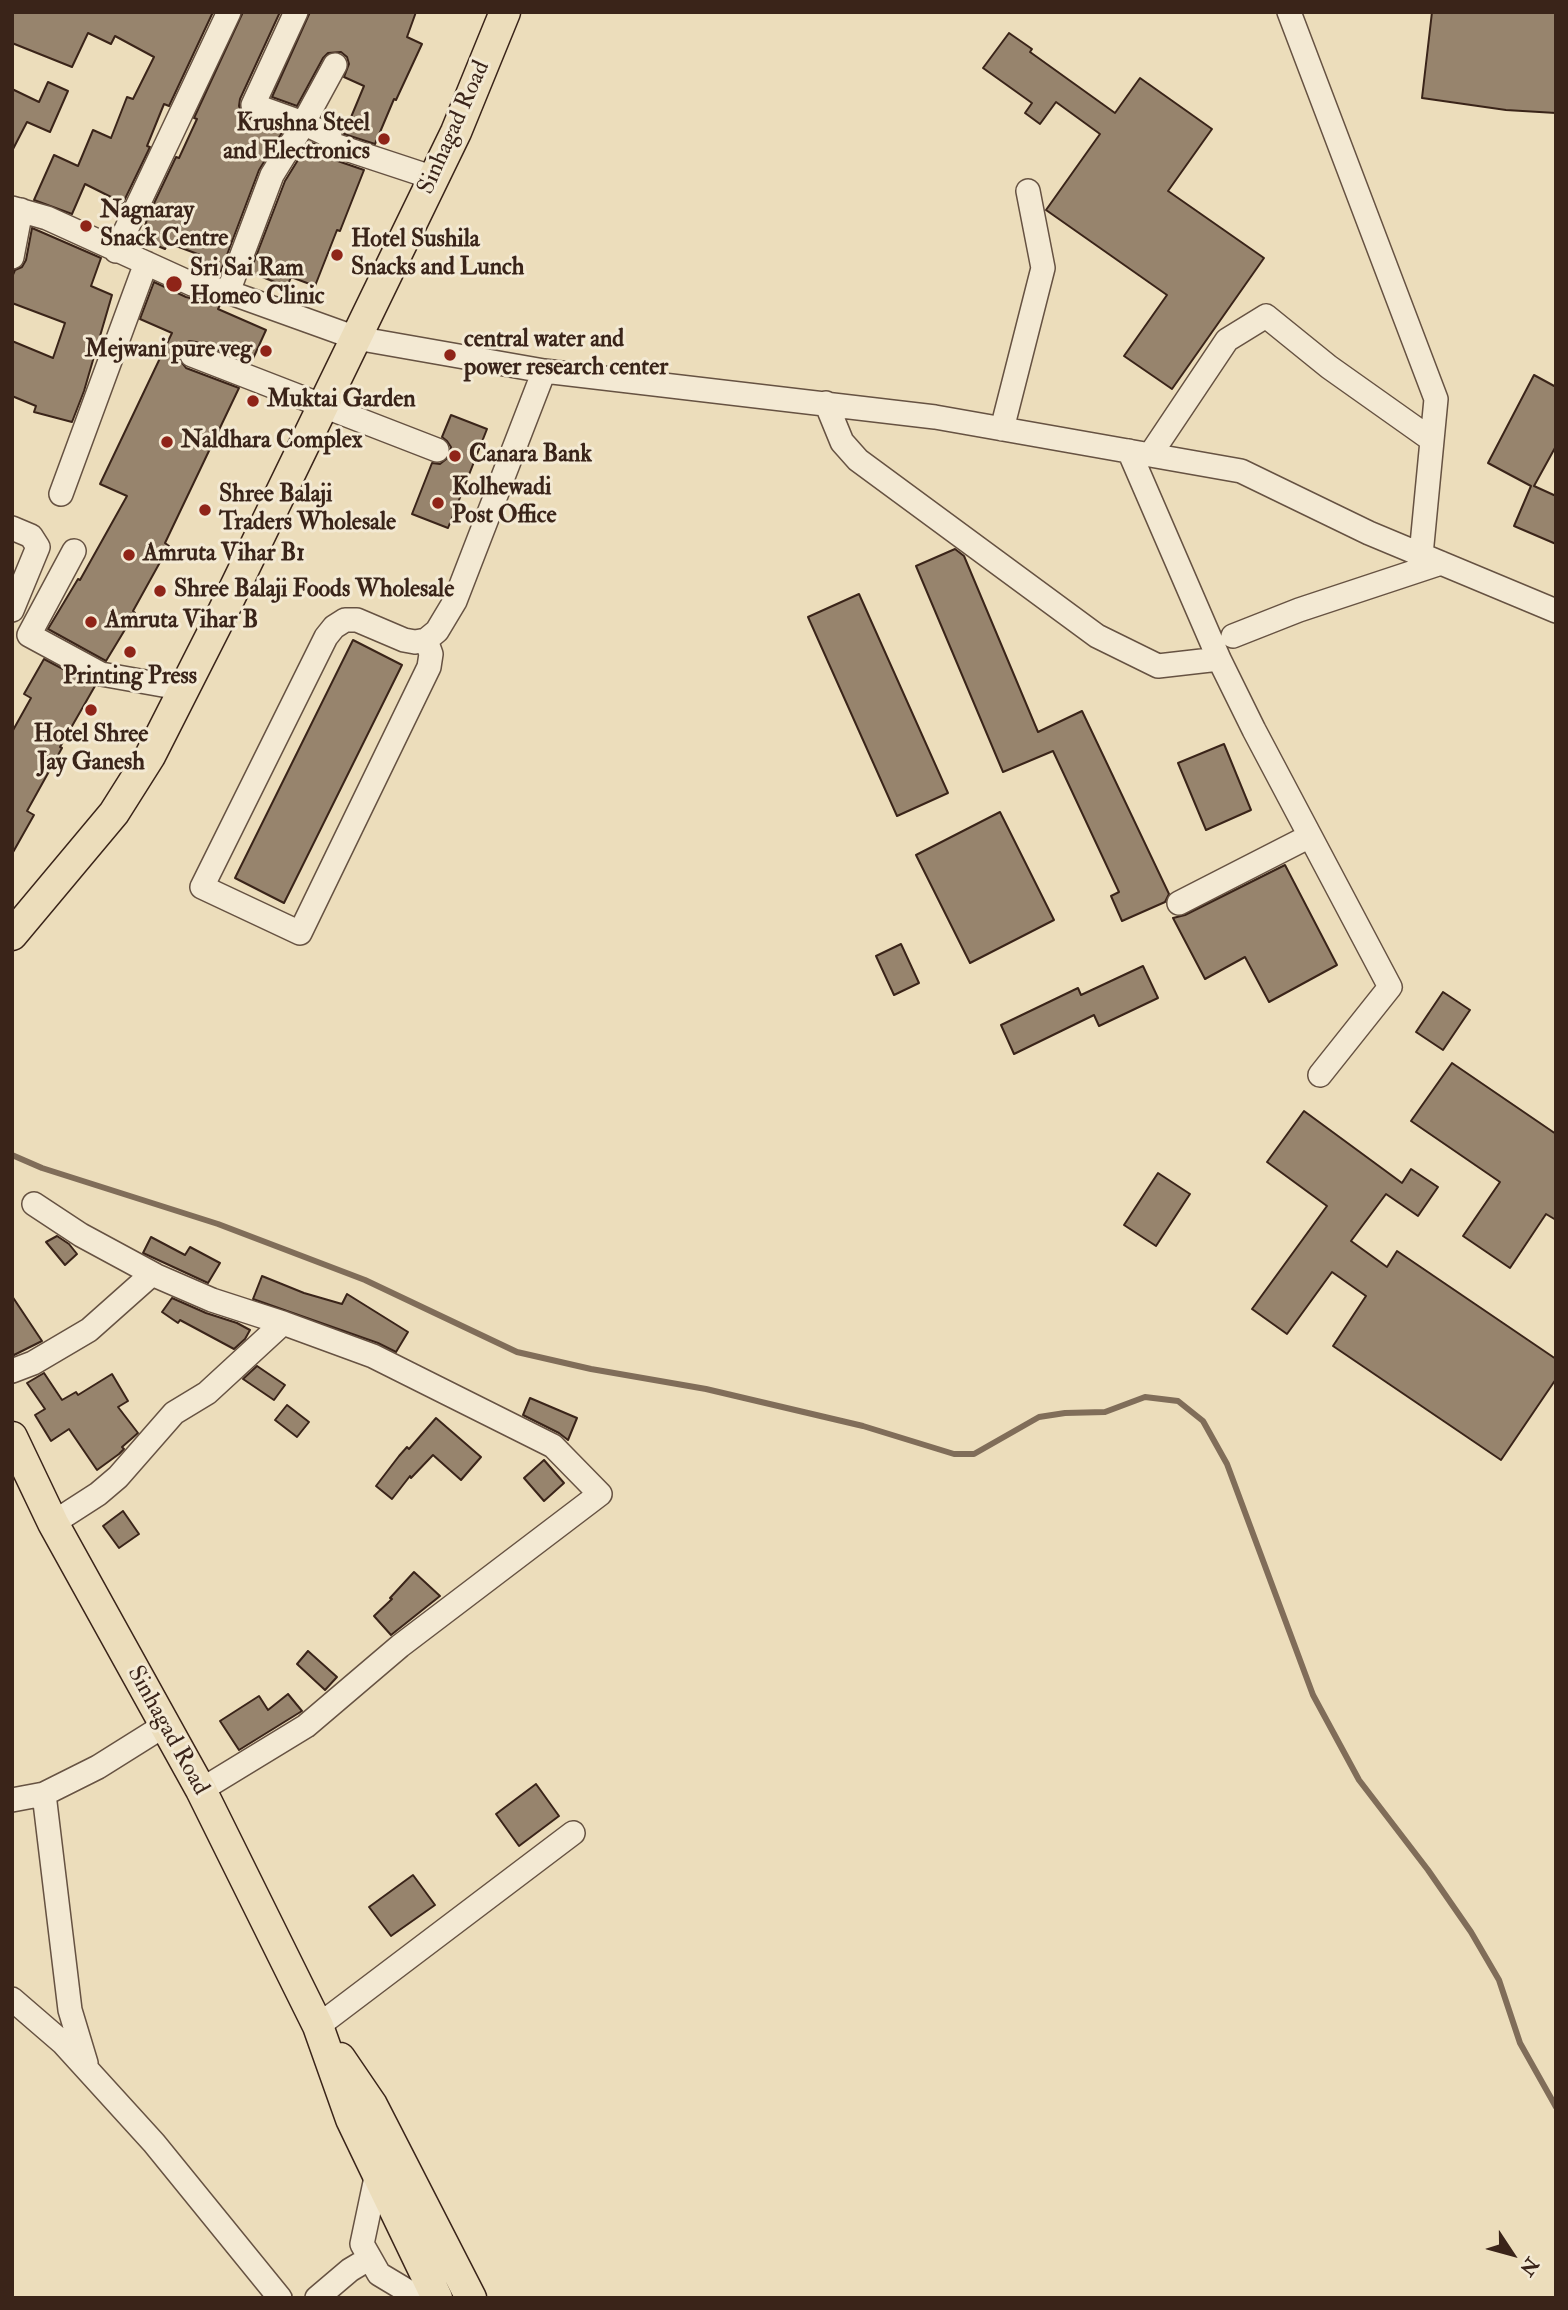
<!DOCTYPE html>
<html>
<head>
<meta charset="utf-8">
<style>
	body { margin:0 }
	#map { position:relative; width:1568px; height:2310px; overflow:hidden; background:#ecddbb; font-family:"IM FELL Double Pica",serif }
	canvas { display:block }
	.frame { position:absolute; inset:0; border:14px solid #3a2419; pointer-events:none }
	.north { position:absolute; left:1477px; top:2219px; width:70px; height:70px; -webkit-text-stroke:5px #f3e9d3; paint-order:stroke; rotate:126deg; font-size:19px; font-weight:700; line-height:28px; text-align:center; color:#3a2419 }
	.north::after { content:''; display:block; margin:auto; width:24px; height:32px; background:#3a2419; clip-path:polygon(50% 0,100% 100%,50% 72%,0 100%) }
</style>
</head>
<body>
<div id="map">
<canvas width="1568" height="2310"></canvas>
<div class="frame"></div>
<div class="north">N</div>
</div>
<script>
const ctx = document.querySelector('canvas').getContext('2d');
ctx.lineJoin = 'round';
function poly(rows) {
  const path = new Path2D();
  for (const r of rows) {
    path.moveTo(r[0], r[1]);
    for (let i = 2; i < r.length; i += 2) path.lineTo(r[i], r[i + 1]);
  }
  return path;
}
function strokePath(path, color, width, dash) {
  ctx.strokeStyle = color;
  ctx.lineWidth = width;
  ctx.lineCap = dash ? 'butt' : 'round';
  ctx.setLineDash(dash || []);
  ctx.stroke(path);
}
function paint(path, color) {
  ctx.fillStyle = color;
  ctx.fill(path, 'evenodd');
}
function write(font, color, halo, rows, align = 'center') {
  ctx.font = font + ' "IM FELL Double Pica",serif';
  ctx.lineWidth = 6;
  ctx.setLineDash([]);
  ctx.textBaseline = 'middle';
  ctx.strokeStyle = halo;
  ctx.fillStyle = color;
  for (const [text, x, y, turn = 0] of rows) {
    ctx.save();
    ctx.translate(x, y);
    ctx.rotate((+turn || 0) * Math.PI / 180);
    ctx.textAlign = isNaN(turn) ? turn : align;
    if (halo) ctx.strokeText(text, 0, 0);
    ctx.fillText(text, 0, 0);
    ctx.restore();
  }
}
strokePath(poly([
	[12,1155,42,1168,218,1224,365,1280,517,1352,591,1369,706,1389,863,1426,954,1454,974,1454,1039,1417,1065,1413,1105,1412,1145,1397,1178,1401,1203,1421,1227,1464,1313,1695,1359,1780,1428,1870,1471,1932,1499,1980,1520,2043,1556,2107]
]), '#806d59', 6);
const building = poly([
	[12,12,213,12,169,106,164,104,147,146,150,147,123,203,85,184,72,214,34,200,54,155,78,166,93,130,111,138,127,97,133,99,154,57,115,36,111,44,88,33,72,67,12,43,12,12],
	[243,12,280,12,240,99,239,106,242,113,248,118,283,131,259,170,219,276,197,271,203,256,168,243,165,249,141,239,148,216,176,157,179,158,197,119,194,118,243,12],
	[310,12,416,12,407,37,422,44,396,100,394,99,375,144,344,134,364,86,344,77,349,64,347,57,341,52,328,53,323,58,297,106,272,97,310,12],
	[1432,12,1556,12,1556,113,1506,110,1422,98,1432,12],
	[1009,33,1032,49,1030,52,1115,113,1140,78,1212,129,1168,191,1264,258,1172,389,1124,356,1167,295,1046,210,1100,134,1056,102,1040,124,1025,113,1032,103,983,68,1009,33],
	[48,82,68,91,50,132,27,122,12,151,12,89,39,102,48,82],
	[309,142,317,145,320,152,326,157,364,170,340,231,337,230,315,286,291,277,287,287,250,272,285,181,309,142],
	[32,228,101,258,91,286,112,295,84,391,72,422,34,412,36,406,12,396,12,341,53,358,65,323,12,303,12,277,15,270,22,267,26,260,32,228],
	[154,282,186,297,220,305,218,309,266,330,251,363,196,342,189,341,179,349,178,358,186,368,239,388,165,543,169,546,133,611,135,613,106,661,48,629,78,579,80,580,127,496,100,484,172,333,140,319,154,282],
	[1534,375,1556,387,1556,446,1534,486,1556,496,1556,544,1514,526,1531,486,1488,463,1534,375],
	[451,415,487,429,448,528,412,514,432,463,440,464,450,456,451,447,447,441,442,437,451,415],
	[955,549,964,556,1038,732,1082,711,1169,894,1165,902,1122,921,1111,896,1119,892,1053,751,1003,772,916,566,955,549],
	[859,594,948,793,897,816,808,617,859,594],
	[353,640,402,665,284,903,235,878,353,640],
	[44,659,95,686,60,747,62,748,27,811,34,815,12,854,12,732,31,698,24,694,44,659],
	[1224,744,1251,810,1206,830,1178,763,1224,744],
	[1000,812,1054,920,970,963,916,855,1000,812],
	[1285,865,1337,965,1269,1002,1245,957,1205,979,1173,918,1185,915,1285,865],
	[901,944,919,983,894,995,876,956,901,944],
	[1143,966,1158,998,1099,1026,1094,1015,1014,1054,1001,1025,1078,988,1081,995,1143,966],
	[1443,992,1470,1010,1443,1050,1416,1032,1443,992],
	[1452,1063,1556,1134,1556,1220,1546,1214,1510,1268,1463,1236,1500,1182,1411,1121,1452,1063],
	[1304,1111,1402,1183,1411,1169,1438,1187,1418,1216,1386,1194,1351,1241,1387,1267,1397,1251,1556,1359,1556,1379,1501,1460,1333,1346,1366,1296,1332,1272,1287,1334,1252,1309,1327,1206,1267,1162,1304,1111],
	[1158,1173,1190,1194,1156,1246,1124,1225,1158,1173],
	[57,1236,69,1244,77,1254,65,1265,46,1242,57,1236],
	[151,1237,185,1255,190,1247,220,1263,208,1283,143,1253,151,1237],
	[262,1276,304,1293,342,1304,347,1294,408,1332,396,1352,378,1343,253,1299,262,1276],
	[12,1296,42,1341,14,1355,12,1352,12,1296],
	[172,1298,206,1313,237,1323,250,1330,245,1339,234,1349,180,1320,178,1323,162,1312,172,1298],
	[257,1366,285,1385,274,1400,243,1379,257,1366],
	[44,1373,62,1400,76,1392,78,1395,112,1374,128,1401,118,1407,138,1433,122,1447,124,1449,119,1454,97,1470,69,1429,51,1441,35,1415,45,1409,27,1383,44,1373],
	[530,1398,577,1418,568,1440,559,1433,523,1415,530,1398],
	[287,1405,309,1422,297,1437,275,1420,287,1405],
	[436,1418,481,1457,461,1480,433,1455,411,1478,410,1476,392,1499,376,1486,399,1456,407,1447,409,1449,436,1418],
	[544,1460,564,1483,544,1501,524,1478,544,1460],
	[123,1511,139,1534,119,1548,103,1526,123,1511],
	[414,1572,440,1596,391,1635,374,1616,392,1599,390,1598,414,1572],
	[308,1651,337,1677,325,1690,297,1664,308,1651],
	[288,1694,302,1711,239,1750,220,1721,259,1696,268,1710,288,1694],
	[536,1784,559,1816,519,1846,496,1814,536,1784],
	[413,1875,435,1905,391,1936,369,1907,413,1875]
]);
paint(building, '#97846d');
strokePath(building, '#3a2419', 2);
const minor = poly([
	[296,12,253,105,303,123,330,136,331,144,434,178],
	[1289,12,1436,399,1421,555],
	[12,208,47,218,192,284,228,292,356,338,544,371,935,417,1241,471,1369,533,1556,611],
	[116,251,229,12],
	[12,257,21,210],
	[228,292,272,175,298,133,335,65],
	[192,355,437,450],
	[826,403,842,442,858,460,1097,636,1158,666,1219,659],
	[1002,429,1043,268,1028,191],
	[1129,451,1219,659,1254,730,1390,987,1320,1075],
	[1150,455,1227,340,1266,316,1329,367,1432,440],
	[61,494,146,263],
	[12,528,31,536,38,547,12,610],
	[74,551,29,635,101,674,185,689],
	[1233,636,1299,610,1441,563],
	[426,640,431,654,429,667,300,933,202,887,326,637,334,627,345,620,357,620,404,640,415,642,426,640,437,631,455,601,544,371],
	[1179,903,1310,836],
	[34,1204,81,1235,155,1275],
	[12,1371,33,1363,89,1330,152,1274,212,1300,283,1323,373,1356,553,1446,600,1494,400,1646,306,1726,201,1790],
	[53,1523,98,1494,118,1477,174,1413,207,1393,283,1323],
	[44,1794,70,2010,86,2063],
	[12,1800,44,1794,98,1767,165,1725],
	[12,1999,63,2043,154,2143,280,2298],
	[318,2026,573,1833],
	[377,2173,362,2244,379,2274,419,2298],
	[317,2298,350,2270,370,2258]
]);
const major = poly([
	[12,935,114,813,150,756,220,618,456,132,505,12],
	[12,1437,53,1523,201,1790,318,2026,351,2119,437,2298],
	[340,2058,372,2105,471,2298]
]);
strokePath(minor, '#665242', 26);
strokePath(major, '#3a2419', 33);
strokePath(minor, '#f3e9d3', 23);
strokePath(major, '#ecddbb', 30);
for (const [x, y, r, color] of [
	[384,139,7,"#8f2418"],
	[86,226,7,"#8f2418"],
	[337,255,7,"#8f2418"],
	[174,284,9,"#8f2418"],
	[266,351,7,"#8f2418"],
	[450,355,7,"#8f2418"],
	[253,401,7,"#8f2418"],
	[167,442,7,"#8f2418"],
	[455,456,7,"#8f2418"],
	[438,503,7,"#8f2418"],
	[205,510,7,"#8f2418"],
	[129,555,7,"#8f2418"],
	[160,591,7,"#8f2418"],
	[91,622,7,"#8f2418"],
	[130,652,7,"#8f2418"],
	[91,710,7,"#8f2418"]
]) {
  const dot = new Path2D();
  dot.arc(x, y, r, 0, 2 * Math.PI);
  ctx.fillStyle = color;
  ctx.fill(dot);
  strokePath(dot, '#f3e9d3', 2.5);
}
write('bold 24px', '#3a2419', '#f3e9d3', [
	["Krushna Steel",370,125,"right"],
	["and Electronics",370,153,"right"],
	["Nagnaray",100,212],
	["Snack Centre",100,240],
	["Hotel Sushila",351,241],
	["Snacks and Lunch",351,269],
	["Sri Sai Ram",190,270],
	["Homeo Clinic",190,298],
	["central water and",464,341],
	["power research center",464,369],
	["Mejwani pure veg",252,351,"right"],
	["Muktai Garden",267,401],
	["Naldhara Complex",181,442],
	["Canara Bank",469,456],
	["Kolhewadi",452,489],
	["Post Office",452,517],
	["Shree Balaji",219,496],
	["Traders Wholesale",219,524],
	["Amruta Vihar B1",143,555],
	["Shree Balaji Foods Wholesale",174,591],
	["Amruta Vihar B",105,622],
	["Printing Press",130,678,"center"],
	["Hotel Shree",91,736,"center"],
	["Jay Ganesh",91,764,"center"]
], 'left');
write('24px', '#3a2419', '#f3e9d3', [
	["Sinhagad Road",455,128,-66],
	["Sinhagad Road",167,1731,61]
]);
</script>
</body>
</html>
